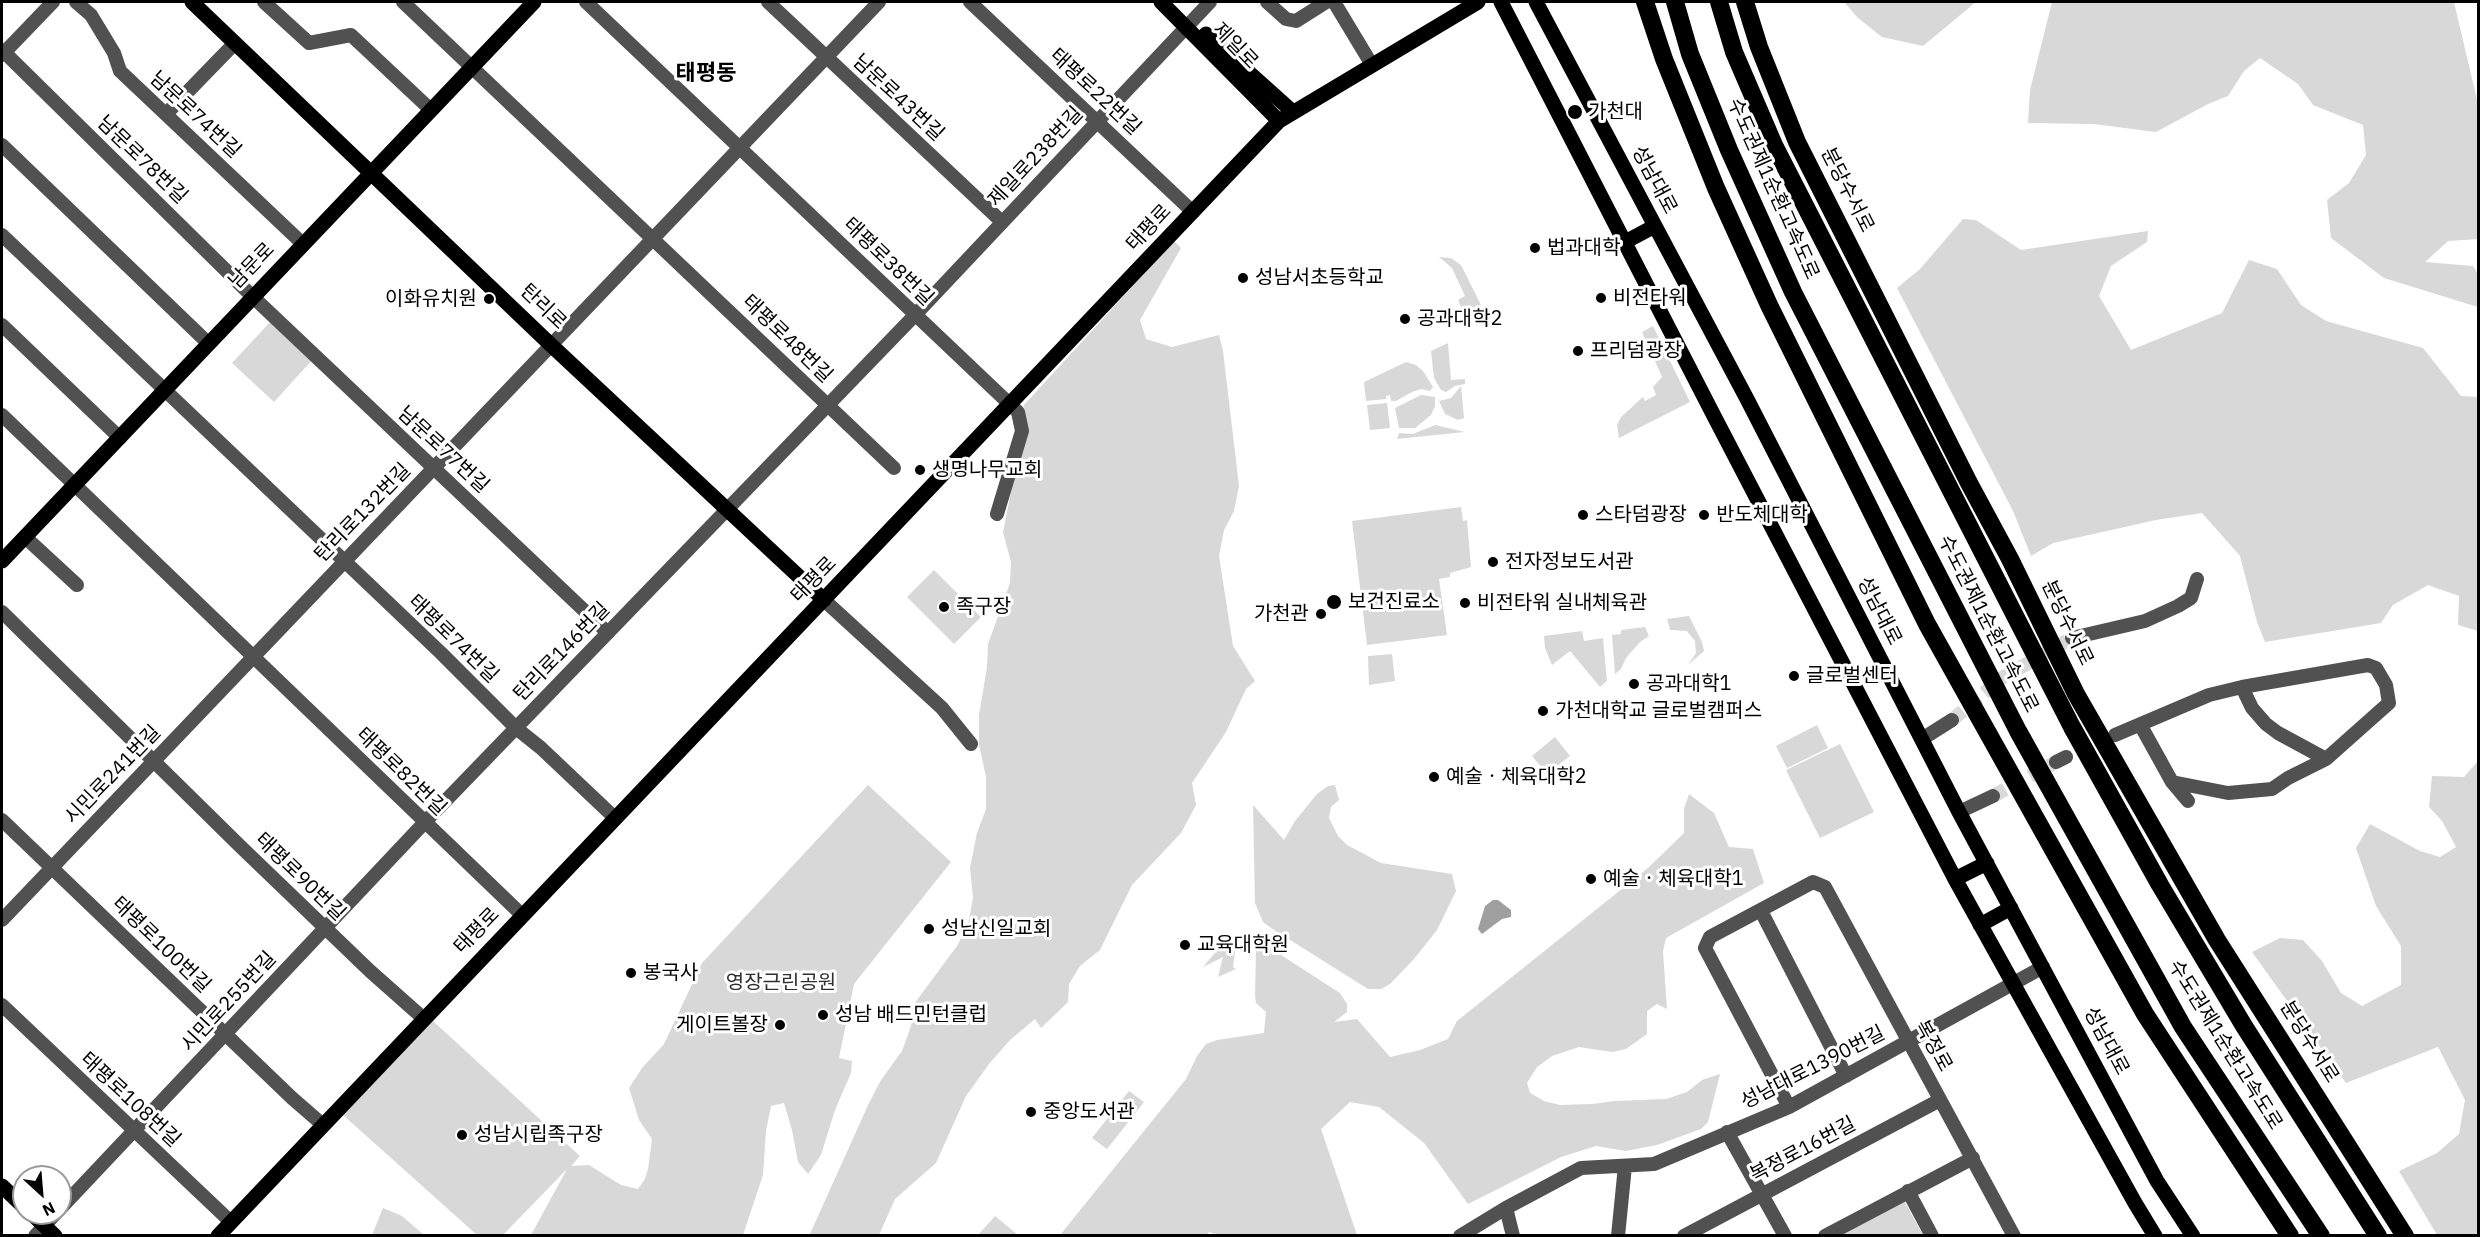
<!DOCTYPE html>
<html>
<head>
<meta charset="utf-8">
<style>
	body { margin:0 }
	#map { position:relative; width:2480px; height:1237px; overflow:hidden; background:#fff; font-family:"IBM Plex Sans",sans-serif }
	canvas { display:block }
	.frame { position:absolute; inset:0; border:3px solid #000; pointer-events:none }
	.north { position:absolute; left:12px; top:1165px; width:60px; height:60px; box-sizing:border-box; background:#fff; border:2px solid #999; border-radius:50%; rotate:154deg; font-size:16px; font-weight:700; line-height:24px; text-align:center; color:#000 }
	.north::after { content:''; display:block; margin:auto; width:21px; height:27px; background:#000; clip-path:polygon(50% 0,100% 100%,50% 72%,0 100%) }
</style>
</head>
<body>
<div id="map">
<canvas width="2480" height="1237"></canvas>
<div class="frame"></div>
<div class="north">N</div>
</div>
<script>
const ctx = document.querySelector('canvas').getContext('2d');
ctx.lineJoin = 'round';
function paint(path, color) {
  ctx.fillStyle = color;
  ctx.fill(path, 'evenodd');
}
function poly(rows) {
  const path = new Path2D();
  for (const r of rows) {
    path.moveTo(r[0], r[1]);
    for (let i = 2; i < r.length; i += 2) path.lineTo(r[i], r[i + 1]);
  }
  return path;
}
function strokePath(path, color, width, dash) {
  ctx.strokeStyle = color;
  ctx.lineWidth = width;
  ctx.lineCap = dash ? 'butt' : 'round';
  ctx.setLineDash(dash || []);
  ctx.stroke(path);
}
function write(font, color, halo, rows, align = 'center') {
  ctx.font = font + ' "IBM Plex Sans","Noto Sans KR",sans-serif';
  ctx.lineWidth = 6;
  ctx.setLineDash([]);
  ctx.textBaseline = 'middle';
  ctx.strokeStyle = halo;
  ctx.fillStyle = color;
  for (const [text, x, y, turn = 0] of rows) {
    ctx.save();
    ctx.translate(x, y);
    ctx.rotate((+turn || 0) * Math.PI / 180);
    ctx.textAlign = isNaN(turn) ? turn : align;
    if (halo) ctx.strokeText(text, 0, 0);
    ctx.fillText(text, 0, 0);
    ctx.restore();
  }
}
paint(poly([
	[1844,2,1976,2,1923,46,1882,37,1858,18],
	[2052,2,2454,2,2478,104,2478,239,2448,241,2425,262,2473,266,2478,274,2478,307,2384,278,2331,238,2327,200,2349,183,2366,155,2363,125,2313,105,2298,84,2260,58,2244,71,2228,96,2208,104,2156,132,2094,124,2028,123,2030,90],
	[1963,219,1976,220,2021,250,2148,231,2147,242,2111,266,2099,296,2131,350,2222,313,2249,260,2277,269,2301,305,2326,321,2423,348,2461,396,2478,397,2478,631,2458,625,2459,596,2428,585,2393,605,2381,623,2265,642,2257,622,2240,556,2202,513,2156,520,2053,543,2031,556,2013,511,1897,288,1920,269],
	[1174,241,1181,248,1140,320,1146,339,1172,347,1219,335,1223,351,1239,486,1234,511,1224,530,1219,556,1233,646,1255,681,1246,689,1226,732,1192,783,1196,805,1181,833,1132,885,1100,950,1080,966,1069,984,1068,1002,1041,1028,1035,1019,1010,1040,989,1064,966,1096,936,1163,895,1199,879,1235,809,1236,869,1103,881,1080,902,1051,911,1026,914,1004,957,946,968,925,973,898,970,868,977,833,986,809,986,777,979,745,979,715,987,667,988,644,1010,583,1011,562,1003,532,1012,487,1027,436,1024,405],
	[1439,257,1451,258,1461,265,1490,323,1489,329,1487,330,1481,319,1469,325,1458,300,1465,296,1452,268],
	[273,319,314,358,274,402,232,363],
	[1653,326,1690,402,1619,438,1617,425,1621,417,1643,397,1645,401,1656,395,1653,387,1662,377,1642,332],
	[1448,343,1451,380,1465,379,1465,384,1455,386,1446,392,1441,390,1434,378,1431,351],
	[1406,362,1416,365,1423,371,1433,387,1430,391,1421,389,1412,392,1396,401,1391,401,1390,395,1386,396,1386,399,1366,401,1364,382],
	[1461,386,1464,418,1458,420,1445,414,1439,401,1451,398],
	[1421,395,1435,397,1435,406,1431,415,1415,428,1399,428,1395,408],
	[1387,403,1390,428,1370,430,1367,405],
	[1435,425,1465,432,1397,439,1399,433,1413,434],
	[1461,507,1463,521,1467,520,1471,567,1450,573,1450,577,1439,579,1447,635,1367,645,1352,521],
	[934,570,981,617,954,644,907,597],
	[1689,616,1702,642,1704,651,1688,665,1696,653,1695,641,1687,631,1670,630,1667,619],
	[1645,627,1649,636,1640,642,1626,658,1621,669,1615,674,1612,635,1621,634,1621,630],
	[1582,631,1584,641,1603,638,1607,681,1600,687,1570,651,1552,665,1545,648,1544,636],
	[1392,654,1395,681,1369,685,1368,656],
	[1817,725,1828,748,1787,768,1776,746],
	[1555,737,1570,756,1547,774,1532,756],
	[1840,744,1874,812,1820,838,1786,770],
	[2478,761,2478,1235,2437,1235,2399,1171,2437,1153,2459,1134,2465,1100,2438,1047,2346,1083,2252,952,2280,938,2303,940,2322,961,2341,993,2362,1006,2401,985,2401,946,2376,906,2356,848,2370,824,2420,851,2440,857,2456,847,2442,821,2429,807,2432,776,2464,777],
	[868,785,951,862,854,984,839,1058,852,1061,851,1073,835,1110,821,1155,808,1174,798,1162,792,1130,784,1103,771,1106,766,1131,763,1175,743,1235,531,1235,567,1169,503,1235,477,1235,343,1115,433,1021,580,1156,571,1166,589,1165,621,1185,638,1189,645,1179,648,1169,652,1139,639,1120,629,1088,642,1068,664,1044,702,963],
	[1335,785,1339,800,1331,807,1329,818,1338,836,1347,845,1381,863,1452,874,1456,891,1437,930,1414,959,1390,984,1381,989,1368,989,1271,928,1263,922,1255,903,1253,805,1284,840,1295,821,1317,794,1328,786],
	[1689,794,1714,813,1729,847,1753,849,1764,883,1666,938,1663,951,1667,1009,1657,1004,1647,1011,1647,1034,1626,1049,1612,1052,1579,1047,1552,1056,1537,1067,1527,1083,1530,1093,1544,1101,1560,1105,1592,1104,1615,1101,1666,1099,1687,1092,1702,1080,1720,1074,1708,1122,1701,1129,1657,1145,1626,1151,1596,1146,1561,1157,1468,1204,1424,1143,1379,1107,1350,1102,1321,1129,1357,1235,1221,1236,1209,1232,1207,1236,1060,1235,1186,1079,1197,1056,1206,1044,1217,1040,1264,1033,1266,1012,1256,1003,1255,996,1256,950,1261,945,1267,946,1340,993,1347,1004,1347,1012,1334,1022,1357,1019,1390,1057,1420,1050,1448,1039,1457,1021,1648,868,1684,833,1684,809],
	[1236,945,1233,967,1236,969,1218,977,1223,957,1203,967,1219,948],
	[1129,1091,1144,1102,1107,1149,1092,1138],
	[1903,1199,1923,1235,1833,1236],
	[383,1208,402,1216,424,1235,372,1235],
	[995,1216,1018,1235,978,1235]
]), '#d8d8d8');
paint(poly([
	[1493,900,1498,900,1511,910,1511,917,1502,919,1482,934,1478,929,1485,906]
]), '#9f9f9f');
strokePath(poly([
	[1952,720,2002,678,2072,638],
	[1993,796,2056,762]
]), '#d9d9d9', 14, [14, 7]);
strokePath(poly([
	[76,2,91,15,114,53,120,71,303,244],
	[264,2,309,43,351,35,431,110],
	[403,2,894,468],
	[586,2,1018,412,1022,431,997,514],
	[768,2,1002,222],
	[970,2,1193,212],
	[1267,2,1286,19,1296,21,1326,2],
	[1334,2,1372,65],
	[2,50,252,296,608,633],
	[2,55,53,2],
	[166,114,235,43],
	[2,145,208,343],
	[2,235,441,653,516,728,541,748,615,818],
	[2,325,120,438],
	[2,415,522,915],
	[25,537,77,585],
	[824,600,942,708,971,744],
	[2,612,241,847,370,971,423,1018],
	[2072,638,2145,621,2178,606,2191,598,2197,579],
	[2242,687,2368,665,2376,668,2386,685,2389,703,2326,759],
	[2141,726,2172,782,2188,801],
	[2115,735,2209,695,2242,687,2252,708,2266,724,2278,733,2326,759,2288,778,2272,789,2228,793,2172,782],
	[1922,739,1952,720],
	[2056,762,2066,757],
	[1959,812,1993,796],
	[2,820,292,1098,323,1125],
	[1761,911,1846,1076],
	[2,920,879,2],
	[2,1005,231,1222],
	[1789,1107,1705,948,1710,937,1813,882,1825,887,2014,1236],
	[1727,1132,1785,1236],
	[1908,1191,1932,1236],
	[1506,1208,1513,1236],
	[60,1209,425,822,915,315,1210,2],
	[35,1236,56,1213],
	[1460,1236,1506,1208,1581,1168,1654,1164,1789,1107,2043,967],
	[1618,1236,1625,1166],
	[1684,1236,1940,1100],
	[1825,1236,1973,1158]
]), '#515151', 14);
strokePath(poly([
	[192,2,551,345,824,600],
	[1161,2,1279,121],
	[1501,2,1714,416,1955,879,2135,1203,2155,1236],
	[1536,2,1747,399,1959,812,2157,1181,2193,1236],
	[1206,34,1293,112],
	[1625,242,1655,226],
	[2,561,534,2],
	[1955,879,1987,863],
	[1980,925,2011,908],
	[2,1186,24,1207],
	[31,1213,55,1236],
	[218,1236,1279,121,1478,2]
]), '#000', 15);
strokePath(poly([
	[1645,2,1664,59,1716,188,1769,305,1927,624,2145,1014,2290,1236],
	[1675,2,1690,54,1729,150,1793,292,2018,731,2183,1027,2321,1236],
	[1719,2,1734,52,1774,145,2072,727,2160,885,2244,1026,2378,1236],
	[1745,2,1759,47,1797,142,1969,483,2010,559,2076,694,2217,940,2405,1236]
]), '#000', 18);
for (const [x, y, r, color] of [
	[1575,112,8,"#000"],
	[1535,248,6,"#000"],
	[1243,278,6,"#000"],
	[1601,298,6,"#000"],
	[489,299,6,"#000"],
	[1405,319,6,"#000"],
	[1578,351,6,"#000"],
	[920,470,6,"#000"],
	[1583,515,6,"#000"],
	[1704,515,6,"#000"],
	[1493,562,6,"#000"],
	[1334,602,8,"#000"],
	[1465,603,6,"#000"],
	[944,607,6,"#000"],
	[1321,614,6,"#000"],
	[1794,676,6,"#000"],
	[1634,684,6,"#000"],
	[1543,711,6,"#000"],
	[1434,777,6,"#000"],
	[1591,879,6,"#000"],
	[929,929,6,"#000"],
	[1185,945,6,"#000"],
	[631,973,6,"#000"],
	[823,1015,6,"#000"],
	[780,1025,6,"#000"],
	[1031,1112,6,"#000"],
	[462,1135,6,"#000"]
]) {
  const dot = new Path2D();
  dot.arc(x, y, r, 0, 2 * Math.PI);
  ctx.fillStyle = color;
  ctx.fill(dot);
  strokePath(dot, '#fff', 2);
}
write('20px', '#000', '#fff', [
	["제일로",1235,46,46],
	["태평로22번길",1095,92,43],
	["남문로43번길",898,98,43],
	["남문로74번길",195,115,43],
	["제일로238번길",1036,157,-47],
	["남문로78번길",142,160,44],
	["성남대로",1654,180,62],
	["수도권제1순환고속도로",1773,189,66],
	["분당수서로",1847,190,63],
	["태평로",1149,228,-47],
	["태평로38번길",888,262,44],
	["남문로",252,266,-46],
	["탄리로",543,307,44],
	["태평로48번길",787,339,44],
	["남문로77번길",443,450,43],
	["탄리로132번길",363,513,-46],
	["태평로",814,580,-46],
	["성남대로",1879,611,63],
	["분당수서로",2067,623,64],
	["수도권제1순환고속도로",1988,624,63],
	["태평로74번길",453,639,44],
	["탄리로146번길",562,652,-46],
	["태평로82번길",401,772,44],
	["시민로241번길",113,775,-46],
	["태평로90번길",300,877,44],
	["태평로",477,931,-46],
	["태평로100번길",161,945,44],
	["시민로255번길",229,1002,-47],
	["성남대로",2106,1041,62],
	["분당수서로",2309,1042,58],
	["수도권제1순환고속도로",2225,1045,58],
	["복정로",1933,1046,61],
	["성남대로1390번길",1813,1068,-27],
	["태평로108번길",130,1100,43],
	["복정로16번길",1803,1150,-28]
]);
write('20px', '#000', '#fff', [
	["가천대",1588,112],
	["법과대학",1547,248],
	["성남서초등학교",1255,278],
	["비전타워",1613,298],
	["이화유치원",477,299,"right"],
	["공과대학2",1417,319],
	["프리덤광장",1590,351],
	["생명나무교회",932,470],
	["스타덤광장",1595,515],
	["반도체대학",1716,515],
	["전자정보도서관",1505,562],
	["보건진료소",1348,602],
	["비전타워 실내체육관",1477,603],
	["족구장",956,607],
	["가천관",1309,614,"right"],
	["글로벌센터",1806,676],
	["공과대학1",1646,684],
	["가천대학교 글로벌캠퍼스",1555,711],
	["예술ㆍ체육대학2",1446,777],
	["예술ㆍ체육대학1",1603,879],
	["성남신일교회",941,929],
	["교육대학원",1197,945],
	["봉국사",643,973],
	["성남 배드민턴클럽",835,1015],
	["게이트볼장",768,1025,"right"],
	["중앙도서관",1043,1112],
	["성남시립족구장",474,1135]
], 'left');
write('20px', '#2f2f2f', '#fff', [
	["영장근린공원",781,983]
]);
write('bold 22px', '#000', '#fff', [
	["태평동",706,74]
]);
</script>
</body>
</html>
